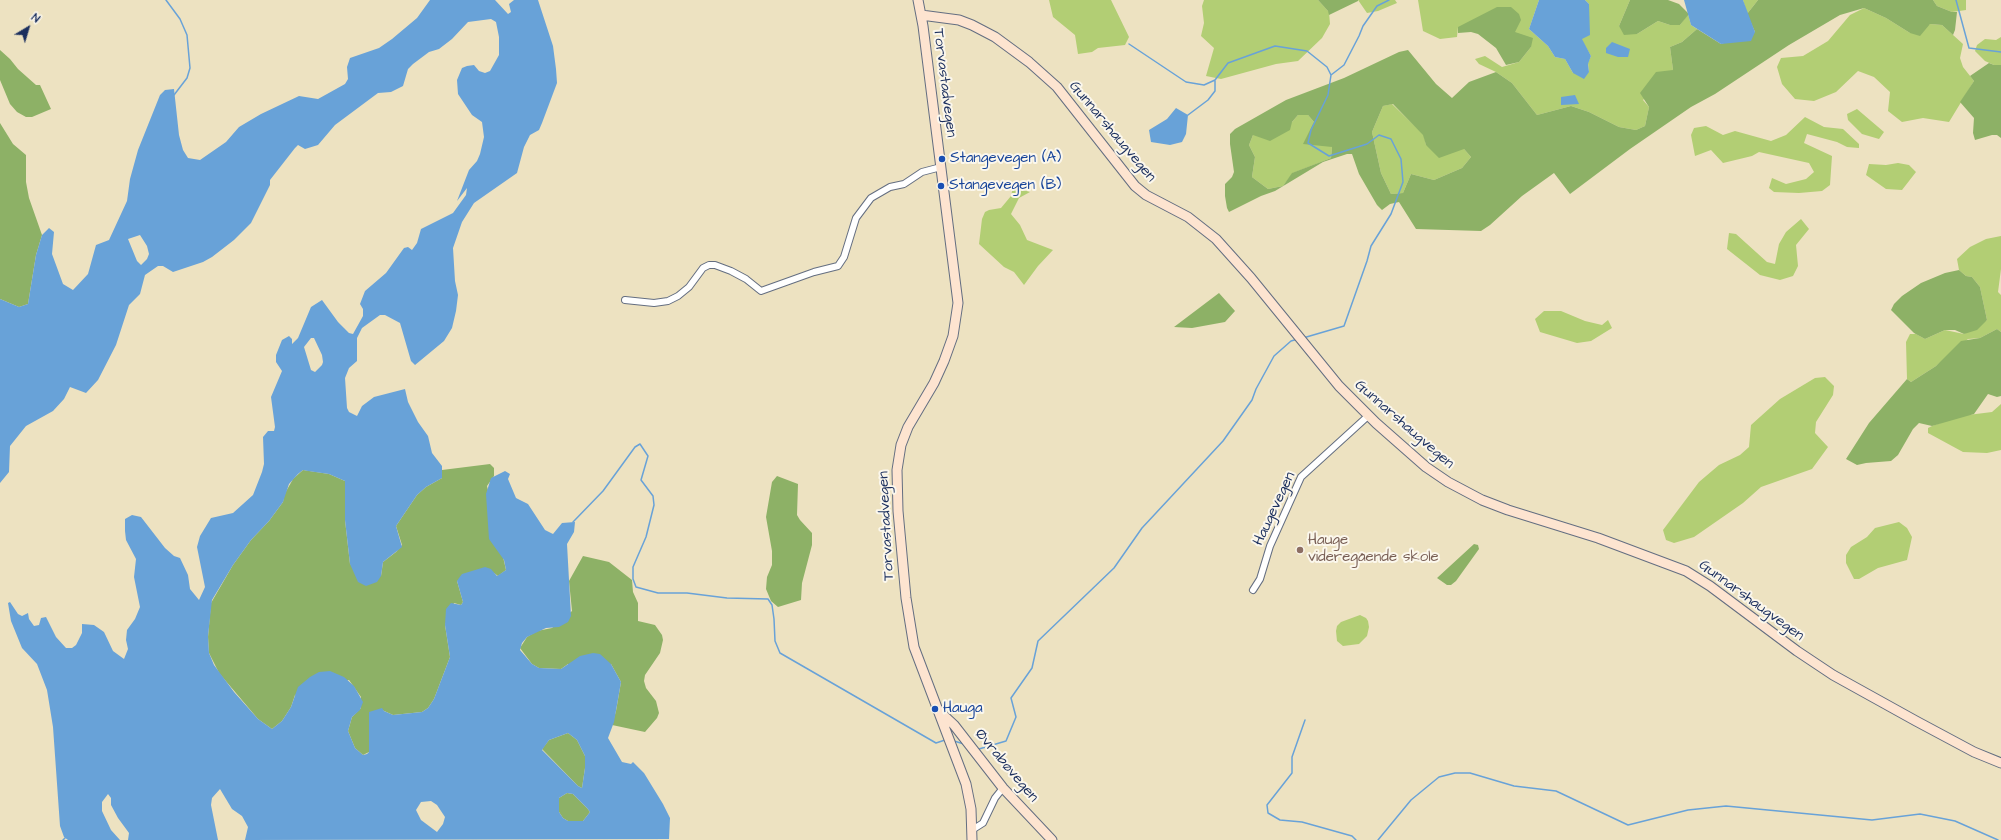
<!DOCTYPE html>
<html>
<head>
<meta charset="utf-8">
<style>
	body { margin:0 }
	#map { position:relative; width:2001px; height:840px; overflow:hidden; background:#ede2c1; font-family:"Architects Daughter",sans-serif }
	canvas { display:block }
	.north { position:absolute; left:8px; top:8px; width:40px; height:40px; -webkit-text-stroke:3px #fbf7ec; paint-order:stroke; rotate:38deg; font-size:11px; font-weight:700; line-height:16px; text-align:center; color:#1b2f5e }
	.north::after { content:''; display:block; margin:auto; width:14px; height:18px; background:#1b2f5e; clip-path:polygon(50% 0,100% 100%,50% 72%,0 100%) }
</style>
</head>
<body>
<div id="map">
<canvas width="2001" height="840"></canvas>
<div class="north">N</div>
</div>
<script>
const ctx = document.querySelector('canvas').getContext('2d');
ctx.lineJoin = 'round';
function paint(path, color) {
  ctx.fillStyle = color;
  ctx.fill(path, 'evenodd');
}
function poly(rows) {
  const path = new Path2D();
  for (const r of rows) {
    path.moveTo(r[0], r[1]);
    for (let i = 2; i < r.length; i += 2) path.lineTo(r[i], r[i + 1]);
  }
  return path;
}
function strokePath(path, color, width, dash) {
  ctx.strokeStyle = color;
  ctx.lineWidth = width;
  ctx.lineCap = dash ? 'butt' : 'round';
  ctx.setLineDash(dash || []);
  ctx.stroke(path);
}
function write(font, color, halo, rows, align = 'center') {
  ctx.font = font + ' "Architects Daughter",sans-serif';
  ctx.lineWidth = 4;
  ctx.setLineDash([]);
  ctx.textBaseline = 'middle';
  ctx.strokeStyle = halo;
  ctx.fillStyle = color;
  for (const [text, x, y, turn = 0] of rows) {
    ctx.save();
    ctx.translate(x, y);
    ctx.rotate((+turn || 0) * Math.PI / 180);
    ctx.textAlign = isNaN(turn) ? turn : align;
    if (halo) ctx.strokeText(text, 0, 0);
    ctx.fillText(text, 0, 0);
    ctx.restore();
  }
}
paint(poly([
	[1049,0,1111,0,1129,37,1125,45,1098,48,1092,52,1078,54,1075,35,1053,17],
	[1204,0,1318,0,1329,12,1330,24,1322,38,1298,61,1276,64,1221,79,1206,76,1214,48,1201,36,1204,23,1202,6],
	[1358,0,1395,0,1397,3,1378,11,1367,13],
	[1418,0,1539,0,1529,29,1548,46,1555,57,1565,59,1573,73,1589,72,1588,63,1591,56,1581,39,1589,4,1585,0,1630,0,1619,26,1637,34,1658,21,1670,25,1680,25,1688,14,1691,25,1697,29,1682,42,1670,47,1673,70,1643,100,1649,107,1645,126,1636,130,1619,127,1589,112,1571,106,1537,115,1512,83,1496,72,1479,64,1475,59,1485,56,1502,67,1519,62,1531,47,1458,27,1457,37,1440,39,1423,31],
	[1743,0,1758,0,1747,14],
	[1933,0,1966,0,1966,10,1952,12,1937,6],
	[1864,8,1886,18,1910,33,1930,24,1942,25,1963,44,1960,58,1963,67,1974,81,1949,122,1923,118,1902,122,1888,111,1890,92,1874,77,1858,71,1836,92,1814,101,1795,99,1782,84,1777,67,1781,58,1803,56,1828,41,1850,15],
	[2001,37,2001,65,1994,65,1985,61,1975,51,1977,45,1985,39,1996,40],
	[1392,104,1424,135,1426,145,1464,149,1471,157,1462,168,1434,180,1411,174,1403,193,1391,194,1381,173,1372,132,1383,106],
	[1857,109,1884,132,1879,139,1862,134,1848,120,1847,114],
	[1298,115,1308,115,1314,122,1332,147,1331,158,1293,173,1283,186,1268,189,1252,177,1255,157,1249,145,1253,135,1292,122],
	[1805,117,1824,127,1843,129,1859,144,1859,148,1847,147,1837,142,1807,134,1804,143,1832,156,1830,185,1822,191,1799,193,1774,192,1769,188,1772,178,1786,184,1806,179,1814,172,1809,163,1759,152,1752,156,1723,163,1711,150,1695,156,1691,135,1694,128,1706,126,1723,135,1735,131,1771,141,1786,135],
	[1898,163,1909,165,1916,172,1902,190,1886,189,1866,175,1869,164,1886,165],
	[1013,187,1030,192,1019,198,1011,214,1020,225,1027,240,1053,250,1038,266,1024,285,1014,272,1004,267,979,244,982,219,985,212,989,210,1001,208,1011,196],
	[1801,219,1809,229,1796,245,1798,266,1793,276,1780,280,1760,275,1727,249,1729,233,1736,234,1767,262,1775,264,1779,244,1786,232],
	[2001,236,2001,269,1998,292,2001,295,2001,332,1997,329,1980,338,1968,339,1936,366,1911,382,1907,379,1906,342,1910,334,1916,334,1925,339,1945,330,1964,334,1987,320,1980,287,1972,277,1966,276,1959,270,1957,259,1970,247,1986,239],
	[1544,311,1561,311,1585,321,1602,325,1608,320,1612,328,1591,341,1577,343,1540,332,1535,319],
	[1825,377,1834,386,1833,395,1816,422,1815,433,1828,447,1812,469,1761,487,1743,503,1694,537,1674,543,1666,540,1663,530,1699,482,1719,465,1740,455,1749,447,1751,425,1780,399,1815,378],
	[2001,404,2001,450,1987,453,1963,452,1928,433,1928,428,1932,426,1960,416,1992,412],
	[1899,522,1907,528,1912,537,1907,560,1878,568,1859,579,1854,579,1846,563,1846,555,1851,547,1867,537,1875,528],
	[1360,615,1366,618,1368,621,1369,627,1367,636,1359,644,1343,646,1337,641,1336,631,1337,626,1341,622]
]), '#b2ce74');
paint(poly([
	[1318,0,1358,0,1358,1,1329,15,1328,11],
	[1630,0,1668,0,1679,4,1689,14,1680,25,1670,25,1658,21,1637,34,1624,35,1619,26],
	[1758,0,1933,0,1937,6,1952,12,1957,12,1955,30,1953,35,1942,25,1930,24,1920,36,1910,33,1886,18,1864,8,1840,15,1789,45,1715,94,1691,107,1630,149,1570,194,1554,173,1522,196,1490,225,1481,231,1416,229,1399,202,1390,204,1382,210,1377,205,1359,174,1352,154,1347,154,1323,162,1275,191,1261,196,1229,212,1227,208,1225,196,1225,184,1232,177,1234,172,1230,144,1230,134,1235,129,1286,100,1344,78,1399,52,1408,50,1436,84,1452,98,1469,82,1496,72,1512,83,1537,115,1571,106,1589,112,1619,127,1636,130,1645,126,1649,107,1640,93,1656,72,1673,70,1670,47,1682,42,1697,29,1721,44,1755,32,1747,14],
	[1393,104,1423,135,1426,145,1439,158,1464,149,1471,157,1462,168,1434,180,1411,174,1403,193,1391,194,1381,173,1372,132,1383,106],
	[1298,115,1308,115,1314,122,1303,144,1332,147,1331,158,1292,173,1283,186,1268,189,1252,177,1255,157,1249,145,1253,135,1270,141,1290,130,1292,122],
	[1497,7,1511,7,1519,14,1521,20,1515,32,1533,38,1531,47,1519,62,1506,65,1496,48,1478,34,1471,32,1458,33,1458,27],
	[0,50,10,59,18,69,36,85,40,85,51,109,32,117,26,117,17,112,10,104,0,80],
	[1989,63,1994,65,2001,65,2001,138,1997,135,1992,135,1975,140,1973,133,1974,118,1960,102,1974,81,1970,76],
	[0,123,13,144,26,155,26,182,29,198,42,235,36,255,28,304,19,307,0,299],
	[1959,270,1966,276,1972,277,1980,287,1987,320,1977,330,1964,334,1955,330,1945,330,1925,339,1914,333,1891,310,1894,304,1902,296,1921,283,1945,273],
	[1219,293,1235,311,1225,322,1192,328,1174,327],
	[1997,329,2001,332,2001,396,1997,397,1988,394,1974,414,1932,426,1919,423,1913,429,1898,455,1891,461,1866,463,1857,465,1846,459,1869,423,1907,379,1911,382,1936,366,1961,341,1980,338],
	[490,464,494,468,494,476,487,486,506,570,498,576,494,573,457,581,463,602,461,605,454,603,445,625,450,657,434,699,428,708,422,712,393,715,382,710,369,752,363,755,355,748,348,731,352,717,361,708,361,697,349,680,295,695,291,707,282,721,272,729,258,719,219,673,209,653,208,637,211,603,233,565,251,540,269,521,283,502,284,495,293,479,303,470,329,474,345,481,345,520,350,564,381,576,383,562,396,552,402,545,396,526,417,495,426,487,442,478,442,470],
	[777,476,798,484,797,515,800,520,812,533,812,545,802,583,801,600,778,607,771,601,766,589,767,577,772,565,772,551,766,517,772,482],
	[1474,544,1478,545,1479,549,1456,581,1451,585,1447,585,1437,578],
	[583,556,609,562,632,580,633,592,638,603,638,621,655,625,662,635,663,640,660,653,645,675,644,681,646,688,656,701,659,713,657,718,645,732,612,725,616,711,621,682,611,664,568,664,561,669,539,668,532,664,520,648,527,637,537,631,552,628,572,611,569,581],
	[568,733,577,740,585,756,585,768,582,788,578,786,542,749,549,740],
	[567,793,573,794,587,808,590,812,583,821,568,821,563,818,559,812,559,798]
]), '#8db166');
paint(poly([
	[430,0,495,0,508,14,511,12,509,4,514,0,538,0,553,46,556,69,557,83,542,123,539,130,530,135,524,147,517,173,474,203,462,222,453,248,455,281,458,295,456,311,452,328,444,341,415,365,411,361,400,323,385,315,380,315,362,328,357,338,357,361,349,368,345,378,347,408,349,412,357,416,362,406,374,397,405,389,408,402,418,422,428,436,432,453,442,466,442,478,426,487,417,495,396,526,402,547,383,562,381,576,377,582,366,586,358,582,350,564,345,520,345,481,329,474,308,471,303,470,298,474,289,484,283,502,269,521,251,540,233,565,212,600,208,636,209,653,214,665,234,692,258,719,272,729,282,721,291,707,298,687,310,677,319,672,330,671,344,677,354,686,363,702,360,710,352,717,348,731,355,748,363,755,367,754,369,752,369,712,382,708,384,711,393,715,422,712,428,708,434,699,450,657,445,625,446,609,451,603,461,605,463,602,457,581,459,578,462,574,485,567,491,569,497,576,506,570,504,560,489,539,486,494,491,478,505,471,510,474,508,479,516,498,528,504,545,530,553,534,562,523,575,522,574,532,567,544,571,616,568,622,559,627,546,628,527,637,522,643,520,650,532,664,539,668,561,669,580,656,593,653,600,654,611,664,621,682,614,722,608,738,622,762,631,764,633,762,644,773,663,804,670,818,669,839,245,840,248,827,242,816,232,809,220,789,212,798,211,805,218,840,128,840,129,833,118,818,111,805,111,798,108,794,102,802,102,811,111,830,120,840,68,840,64,837,60,826,53,727,47,690,37,664,22,648,11,621,8,603,10,602,18,614,22,616,28,613,29,619,34,626,39,625,41,618,46,617,56,637,66,648,72,648,76,645,82,633,82,624,94,625,104,632,113,651,124,659,128,649,126,640,127,630,135,619,140,607,134,577,136,559,126,540,125,531,125,519,132,515,141,517,165,548,174,556,180,558,188,575,190,589,199,600,205,587,197,547,200,536,211,518,233,513,253,495,262,472,264,464,263,437,268,431,274,431,275,427,271,397,282,371,276,362,276,355,282,340,289,336,292,339,292,344,298,338,311,307,322,300,338,322,349,333,353,334,363,316,363,309,360,304,365,291,386,273,404,248,408,247,412,250,417,243,421,229,453,213,466,195,467,188,457,201,469,170,477,161,480,154,484,137,482,122,472,115,458,94,457,80,462,68,467,66,474,65,479,71,485,73,490,71,499,55,499,37,496,22,491,19,468,22,452,39,439,49,429,52,413,64,408,69,403,86,391,92,378,93,335,125,318,145,305,149,298,145,295,148,270,180,270,185,251,223,234,240,212,257,203,262,173,272,163,266,158,266,145,275,140,294,129,305,116,345,98,380,86,393,70,387,64,399,53,411,26,426,10,446,9,472,0,483,0,299,19,307,28,304,36,255,42,235,49,228,54,232,52,254,63,284,73,290,88,274,96,245,109,240,127,201,130,179,138,150,160,95,165,90,174,89,179,135,183,150,188,158,200,160,226,142,239,127,261,114,299,96,318,99,345,84,348,79,347,67,350,58,379,48,392,39,417,18],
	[140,235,147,246,149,254,147,259,141,265,137,261,128,239],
	[311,338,314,338,322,355,323,362,322,365,315,372,311,370,304,347],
	[568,733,577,740,585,756,585,768,582,788,578,786,542,750,549,740],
	[567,793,573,794,587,808,590,812,583,821,568,821,563,818,559,812,559,798],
	[431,801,437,805,445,817,443,824,437,832,421,820,416,810,421,802],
	[1539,0,1585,0,1589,4,1590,35,1582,39,1591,56,1588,64,1589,72,1584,79,1573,73,1565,59,1555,57,1548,46,1529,29],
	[1684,0,1743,0,1755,32,1751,41,1721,44,1691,25],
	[1612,42,1630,49,1628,57,1618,57,1606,53,1606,48],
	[1575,95,1579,104,1561,105,1561,97],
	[1176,108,1188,115,1186,134,1182,142,1170,145,1151,142,1149,130,1167,119]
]), '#68a2d8');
strokePath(poly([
	[166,0,180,19,187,35,190,68,187,78,174,95],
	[1956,0,1969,48,2001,52],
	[1129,44,1186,82,1204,85,1215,80,1228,63,1275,46,1307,51,1327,67,1331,75,1328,95,1311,130,1308,143,1329,156,1367,144,1379,135,1391,139,1401,159,1403,182,1391,214,1371,246,1367,261,1344,326,1303,338],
	[1331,75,1344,65,1359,36,1363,26,1377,6,1389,0],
	[1188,115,1208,100,1215,91,1215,81],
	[573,522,603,491,635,447,640,444,648,456,641,480,653,496,654,505,646,537,633,567,633,579,636,587,658,593,687,593,727,598,768,599,772,605,774,619,775,641,780,653,936,743,945,740],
	[1305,720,1292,757,1292,773,1267,805,1268,813,1280,820,1302,822,1352,836,1356,840],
	[954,741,964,744],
	[977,749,979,749,1006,741,1016,717,1011,698,1032,668,1038,641,1114,568,1142,528,1223,441,1252,400,1256,389,1274,356,1291,341,1298,339],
	[63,840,65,838],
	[1378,840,1411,800,1439,777,1455,773,1470,773,1514,786,1556,791,1628,825,1688,810,1726,806,1872,820,1920,814,1955,821,1998,840]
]), '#68a2d8', 1.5);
const street = poly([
	[625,300,654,303,668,301,678,296,689,287,703,268,709,265,715,265,731,271,746,279,761,291,814,272,838,266,844,257,856,218,871,198,890,187,904,184,922,172,941,167],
	[1253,590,1260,579,1270,546,1301,477,1368,416],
	[972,830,983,823,995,798,1003,788]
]);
const secondary = poly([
	[918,0,923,26,958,303,953,336,944,361,934,383,908,427,901,445,897,470,898,511,906,598,914,647,966,784,971,809,972,840],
	[921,15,959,20,972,25,995,37,1029,62,1057,87,1135,186,1146,195,1188,217,1216,239,1251,278,1339,386,1376,423,1426,467,1448,482,1482,500,1508,510,1598,538,1686,571,1710,586,1797,651,1833,675,1916,721,1974,752,2001,763],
	[940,712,954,725,1003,788,1052,840]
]);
strokePath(street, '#646e81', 8);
strokePath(secondary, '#646e81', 11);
strokePath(street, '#fff', 6);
strokePath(secondary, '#fde4d0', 9);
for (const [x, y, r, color] of [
	[942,159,4,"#1a4fb4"],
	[941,186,4,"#1a4fb4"],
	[1300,550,4,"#8d6e63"],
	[935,709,4,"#1a4fb4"]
]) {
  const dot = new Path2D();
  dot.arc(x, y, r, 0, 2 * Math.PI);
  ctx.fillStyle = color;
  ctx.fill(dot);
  strokePath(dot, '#fbf7ec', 1.5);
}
write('15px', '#1b2f5e', '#fbf7ec', [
	["Torvastadvegen",944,83,83],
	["Gunnarshaugvegen",1112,132,50],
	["Gunnarshaugvegen",1404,425,41],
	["Haugevegen",1275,509,-65],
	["Torvastadvegen",887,526,-93],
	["Gunnarshaugvegen",1751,601,36],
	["Øvrabøvegen",1006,766,50]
]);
write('15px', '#164399', '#fbf7ec', [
	["Stangevegen (A)",950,159],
	["Stangevegen (B)",949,186],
	["Hauga",943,709]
], 'left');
write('15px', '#785e54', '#fbf7ec', [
	["Hauge",1308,541],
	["videregående skole",1308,558]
], 'left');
</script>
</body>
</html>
